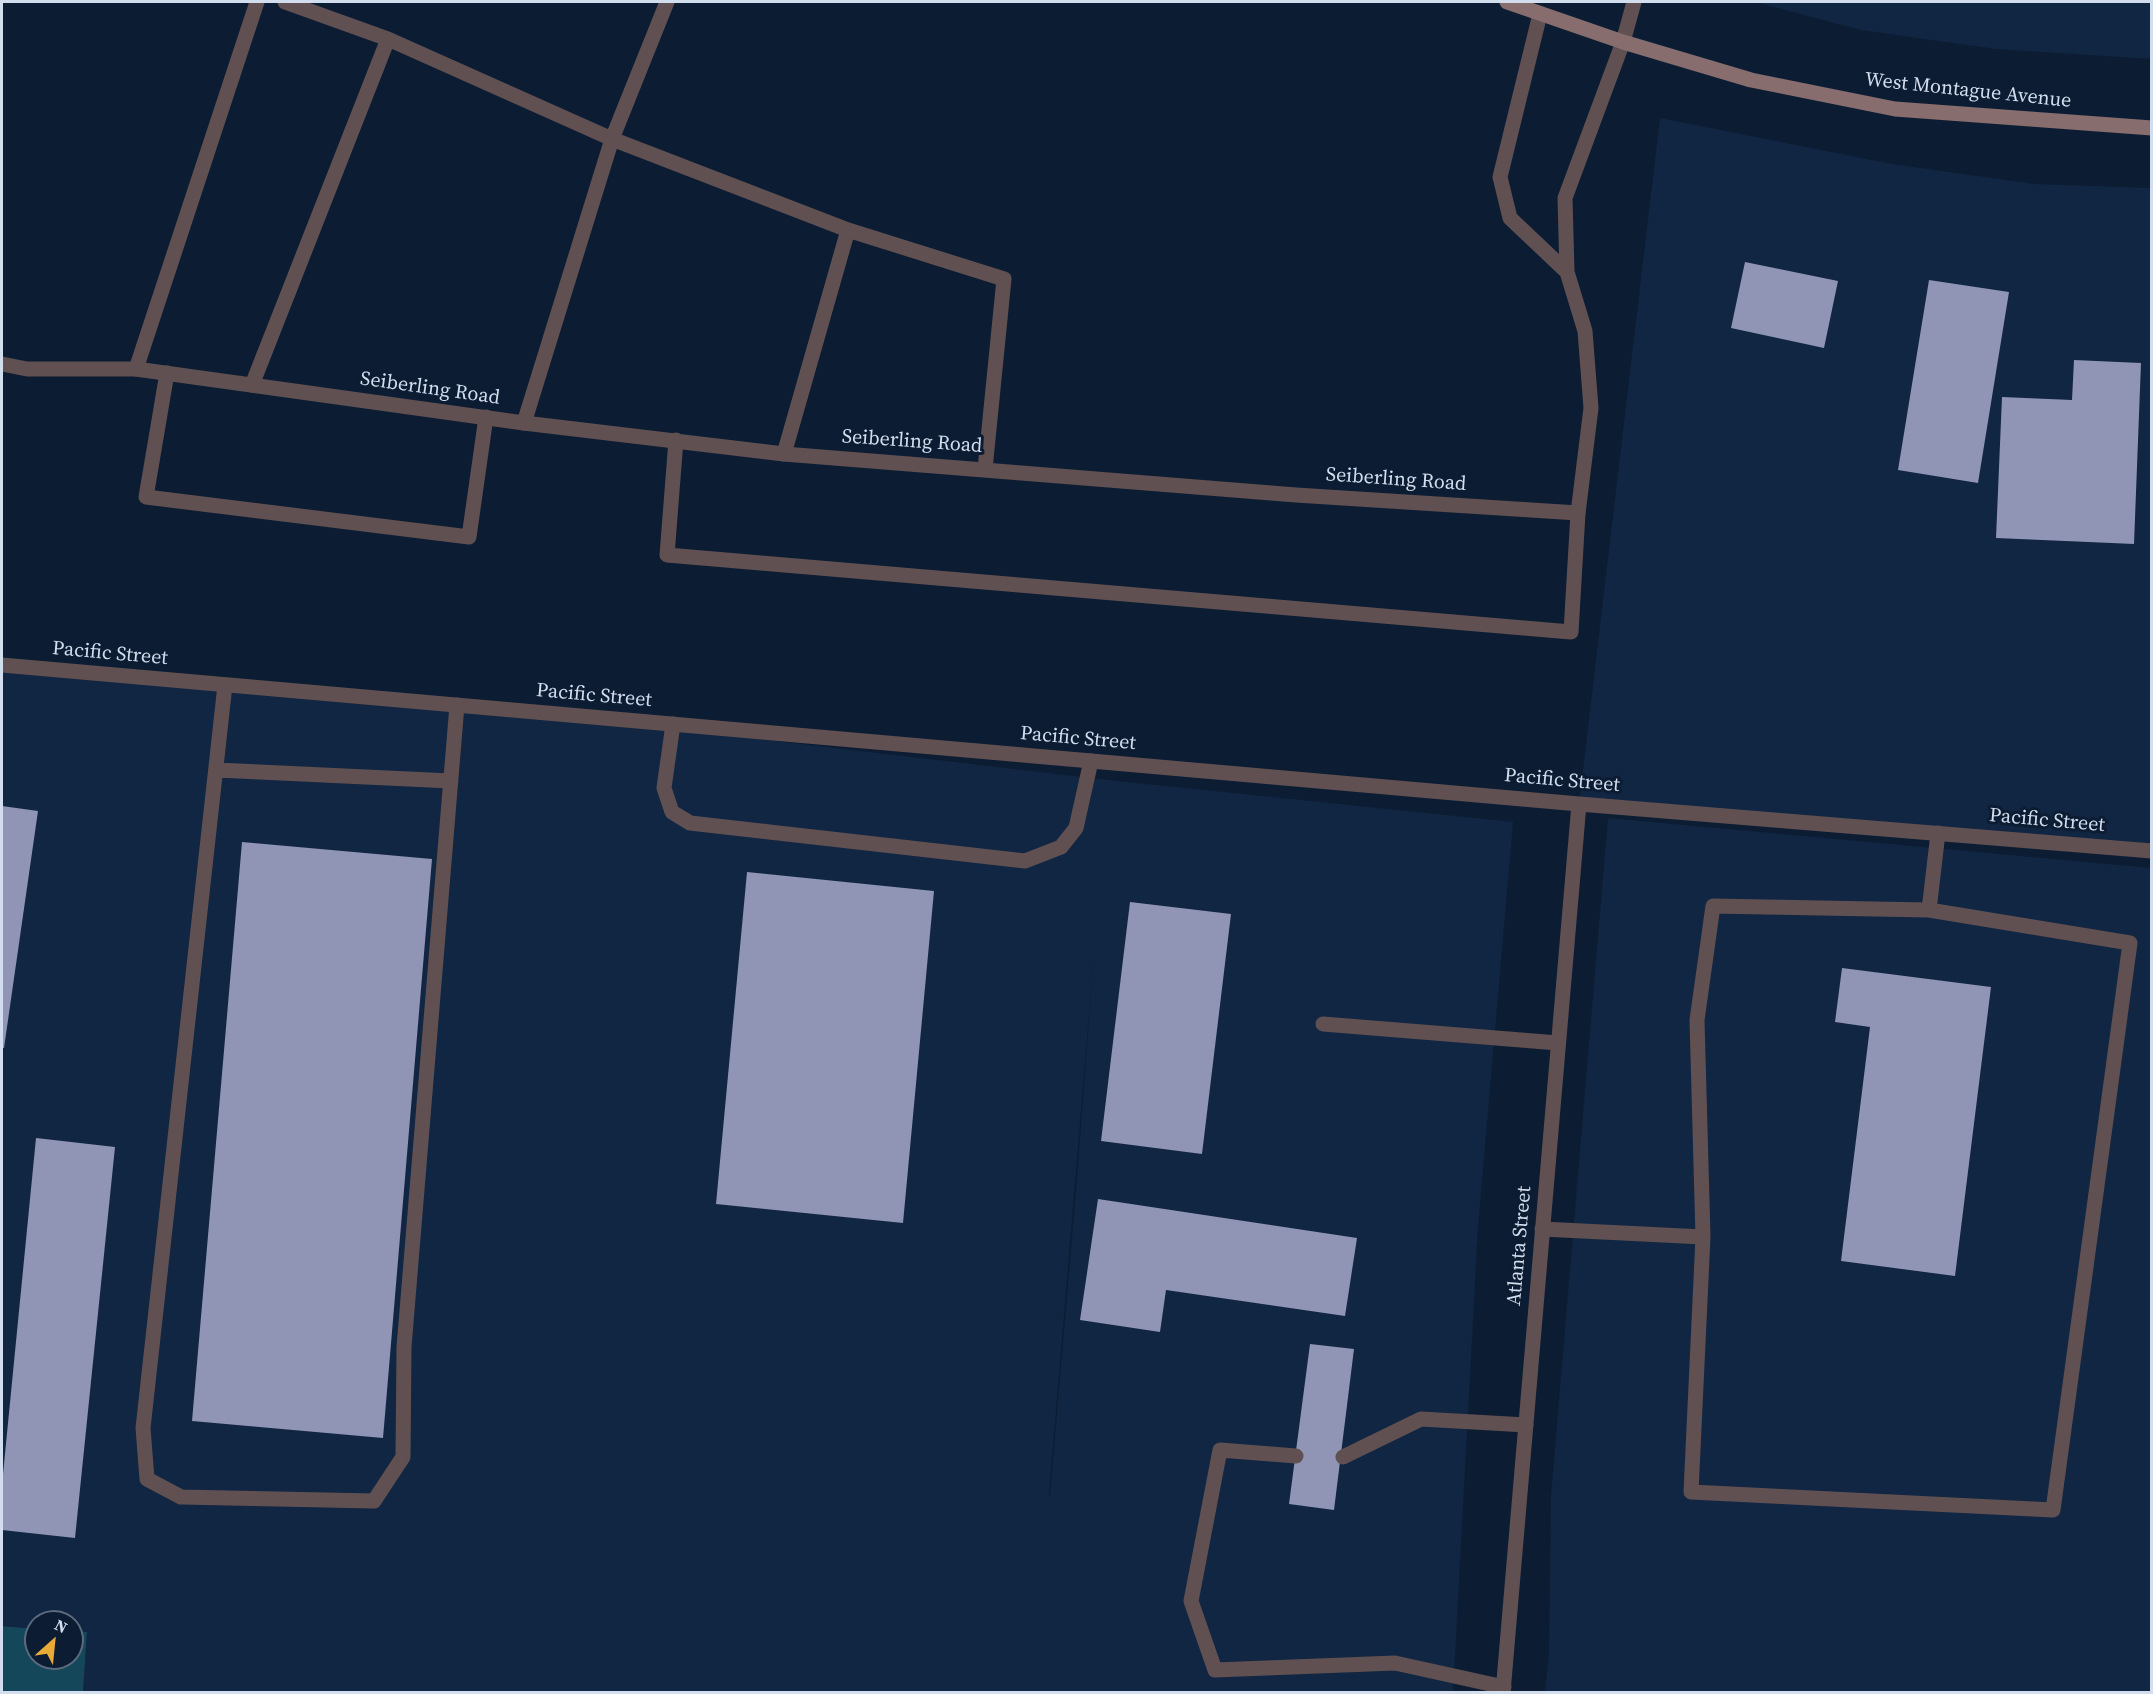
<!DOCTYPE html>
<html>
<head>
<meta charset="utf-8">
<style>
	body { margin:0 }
	#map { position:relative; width:2153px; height:1694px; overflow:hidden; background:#0c1d33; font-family:"Source Serif 4",serif }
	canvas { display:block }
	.frame { position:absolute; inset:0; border:3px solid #d2dded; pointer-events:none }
	.north { position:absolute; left:24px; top:1610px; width:60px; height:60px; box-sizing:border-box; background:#0c1d33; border:2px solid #5b6a7d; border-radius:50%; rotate:27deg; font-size:16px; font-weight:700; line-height:24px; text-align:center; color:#d2dded }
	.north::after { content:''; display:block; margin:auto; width:21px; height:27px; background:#e9ab38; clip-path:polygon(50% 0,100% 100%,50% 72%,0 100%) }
</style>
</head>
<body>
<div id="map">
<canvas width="2153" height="1694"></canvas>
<div class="frame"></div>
<div class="north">N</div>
</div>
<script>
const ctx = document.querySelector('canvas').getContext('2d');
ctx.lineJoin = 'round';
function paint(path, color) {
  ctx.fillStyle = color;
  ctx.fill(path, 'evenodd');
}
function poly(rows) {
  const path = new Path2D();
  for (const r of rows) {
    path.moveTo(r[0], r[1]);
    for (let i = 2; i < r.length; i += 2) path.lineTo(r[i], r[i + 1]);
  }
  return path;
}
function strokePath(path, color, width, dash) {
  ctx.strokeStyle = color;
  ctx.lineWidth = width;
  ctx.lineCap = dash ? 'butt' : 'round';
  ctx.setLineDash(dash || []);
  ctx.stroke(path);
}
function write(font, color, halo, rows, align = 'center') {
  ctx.font = font + ' "Source Serif 4",serif';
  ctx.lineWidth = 6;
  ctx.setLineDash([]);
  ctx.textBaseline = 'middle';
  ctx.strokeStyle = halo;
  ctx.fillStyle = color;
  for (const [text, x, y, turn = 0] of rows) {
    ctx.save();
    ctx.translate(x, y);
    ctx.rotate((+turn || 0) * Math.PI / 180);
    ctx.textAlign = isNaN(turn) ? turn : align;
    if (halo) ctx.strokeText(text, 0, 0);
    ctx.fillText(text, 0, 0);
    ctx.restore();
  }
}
paint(poly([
	[1755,2,2151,2,2151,59,1996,49,1861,30],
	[1660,118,1892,164,2034,184,2151,188,2151,851,1579,804],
	[2,665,485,707,1108,780,1513,822,1478,1227,1453,1692,83,1692,87,1632,72,1631,72,1622,36,1622,36,1629,2,1626],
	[1094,954,1076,1191,1050,1495,1049,1495],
	[1608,818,2151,868,2151,1692,1545,1692,1549,1654,1551,1496]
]), '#112642');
paint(poly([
	[2,1626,36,1629,36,1658,72,1658,72,1631,87,1632,83,1692,2,1692]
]), '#144759');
paint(poly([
	[1745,262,1838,281,1824,348,1731,328],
	[1929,280,2009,292,1978,483,1898,470],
	[2074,360,2141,363,2134,544,1996,538,2002,397,2072,400],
	[2,806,38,811,4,1048,2,1048],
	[242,842,432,859,383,1438,192,1421],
	[747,872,934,891,903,1223,716,1204],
	[1130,902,1231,914,1202,1154,1101,1141],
	[1842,968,1991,987,1955,1276,1841,1261,1870,1027,1835,1022],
	[36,1138,115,1147,75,1538,2,1530,2,1484],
	[1098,1199,1357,1238,1345,1316,1166,1290,1160,1332,1080,1320],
	[1310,1344,1354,1349,1334,1510,1289,1504]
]), '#9094b5');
strokePath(poly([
	[285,2,388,39,612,139,848,230,784,454],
	[848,230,1004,279,985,469],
	[136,369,257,2],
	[167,373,146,497,469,537,486,417],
	[252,385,388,39],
	[524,423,612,139,667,2],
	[676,440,667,555,1571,632,1578,513],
	[225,685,143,1428,147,1479,181,1497,374,1501,403,1457,404,1347,457,705],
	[673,724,664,788,672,812,690,823,1025,861,1061,847,1076,828,1091,761],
	[217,770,451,781],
	[1323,1024,1558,1043],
	[1542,1229,1703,1237,1691,1492,2053,1510,2130,943,1929,910,1938,833],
	[1703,1237,1697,1020,1713,906,1929,910],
	[1296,1456,1220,1450,1191,1601,1215,1670,1395,1663,1504,1687],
	[1343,1457,1421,1419,1526,1425]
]), '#615051', 15);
strokePath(poly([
	[1540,14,1500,177,1510,218,1567,272],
	[2,364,27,369,136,369,524,423,784,454,1296,495,1578,513,1591,408,1585,331,1567,272,1565,198,1623,42],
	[2,665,1579,804,2152,851],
	[1503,1692,1579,804]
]), '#615051', 15);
strokePath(poly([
	[1623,42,1634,2]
]), '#615051', 15);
strokePath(poly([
	[1507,2,1623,42,1751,80,1895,109,2152,128]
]), '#876d6e', 15);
write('20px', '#d2dded', '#0c1d33', [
	["West Montague Avenue",1968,91,6],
	["Seiberling Road",430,389,8],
	["Seiberling Road",912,442,4],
	["Seiberling Road",1396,480,4],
	["Pacific Street",110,654,5],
	["Pacific Street",594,696,5],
	["Pacific Street",1078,739,5],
	["Pacific Street",1562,781,5],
	["Pacific Street",2047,821,5],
	["Atlanta Street",1520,1246,-85]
]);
</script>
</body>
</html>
